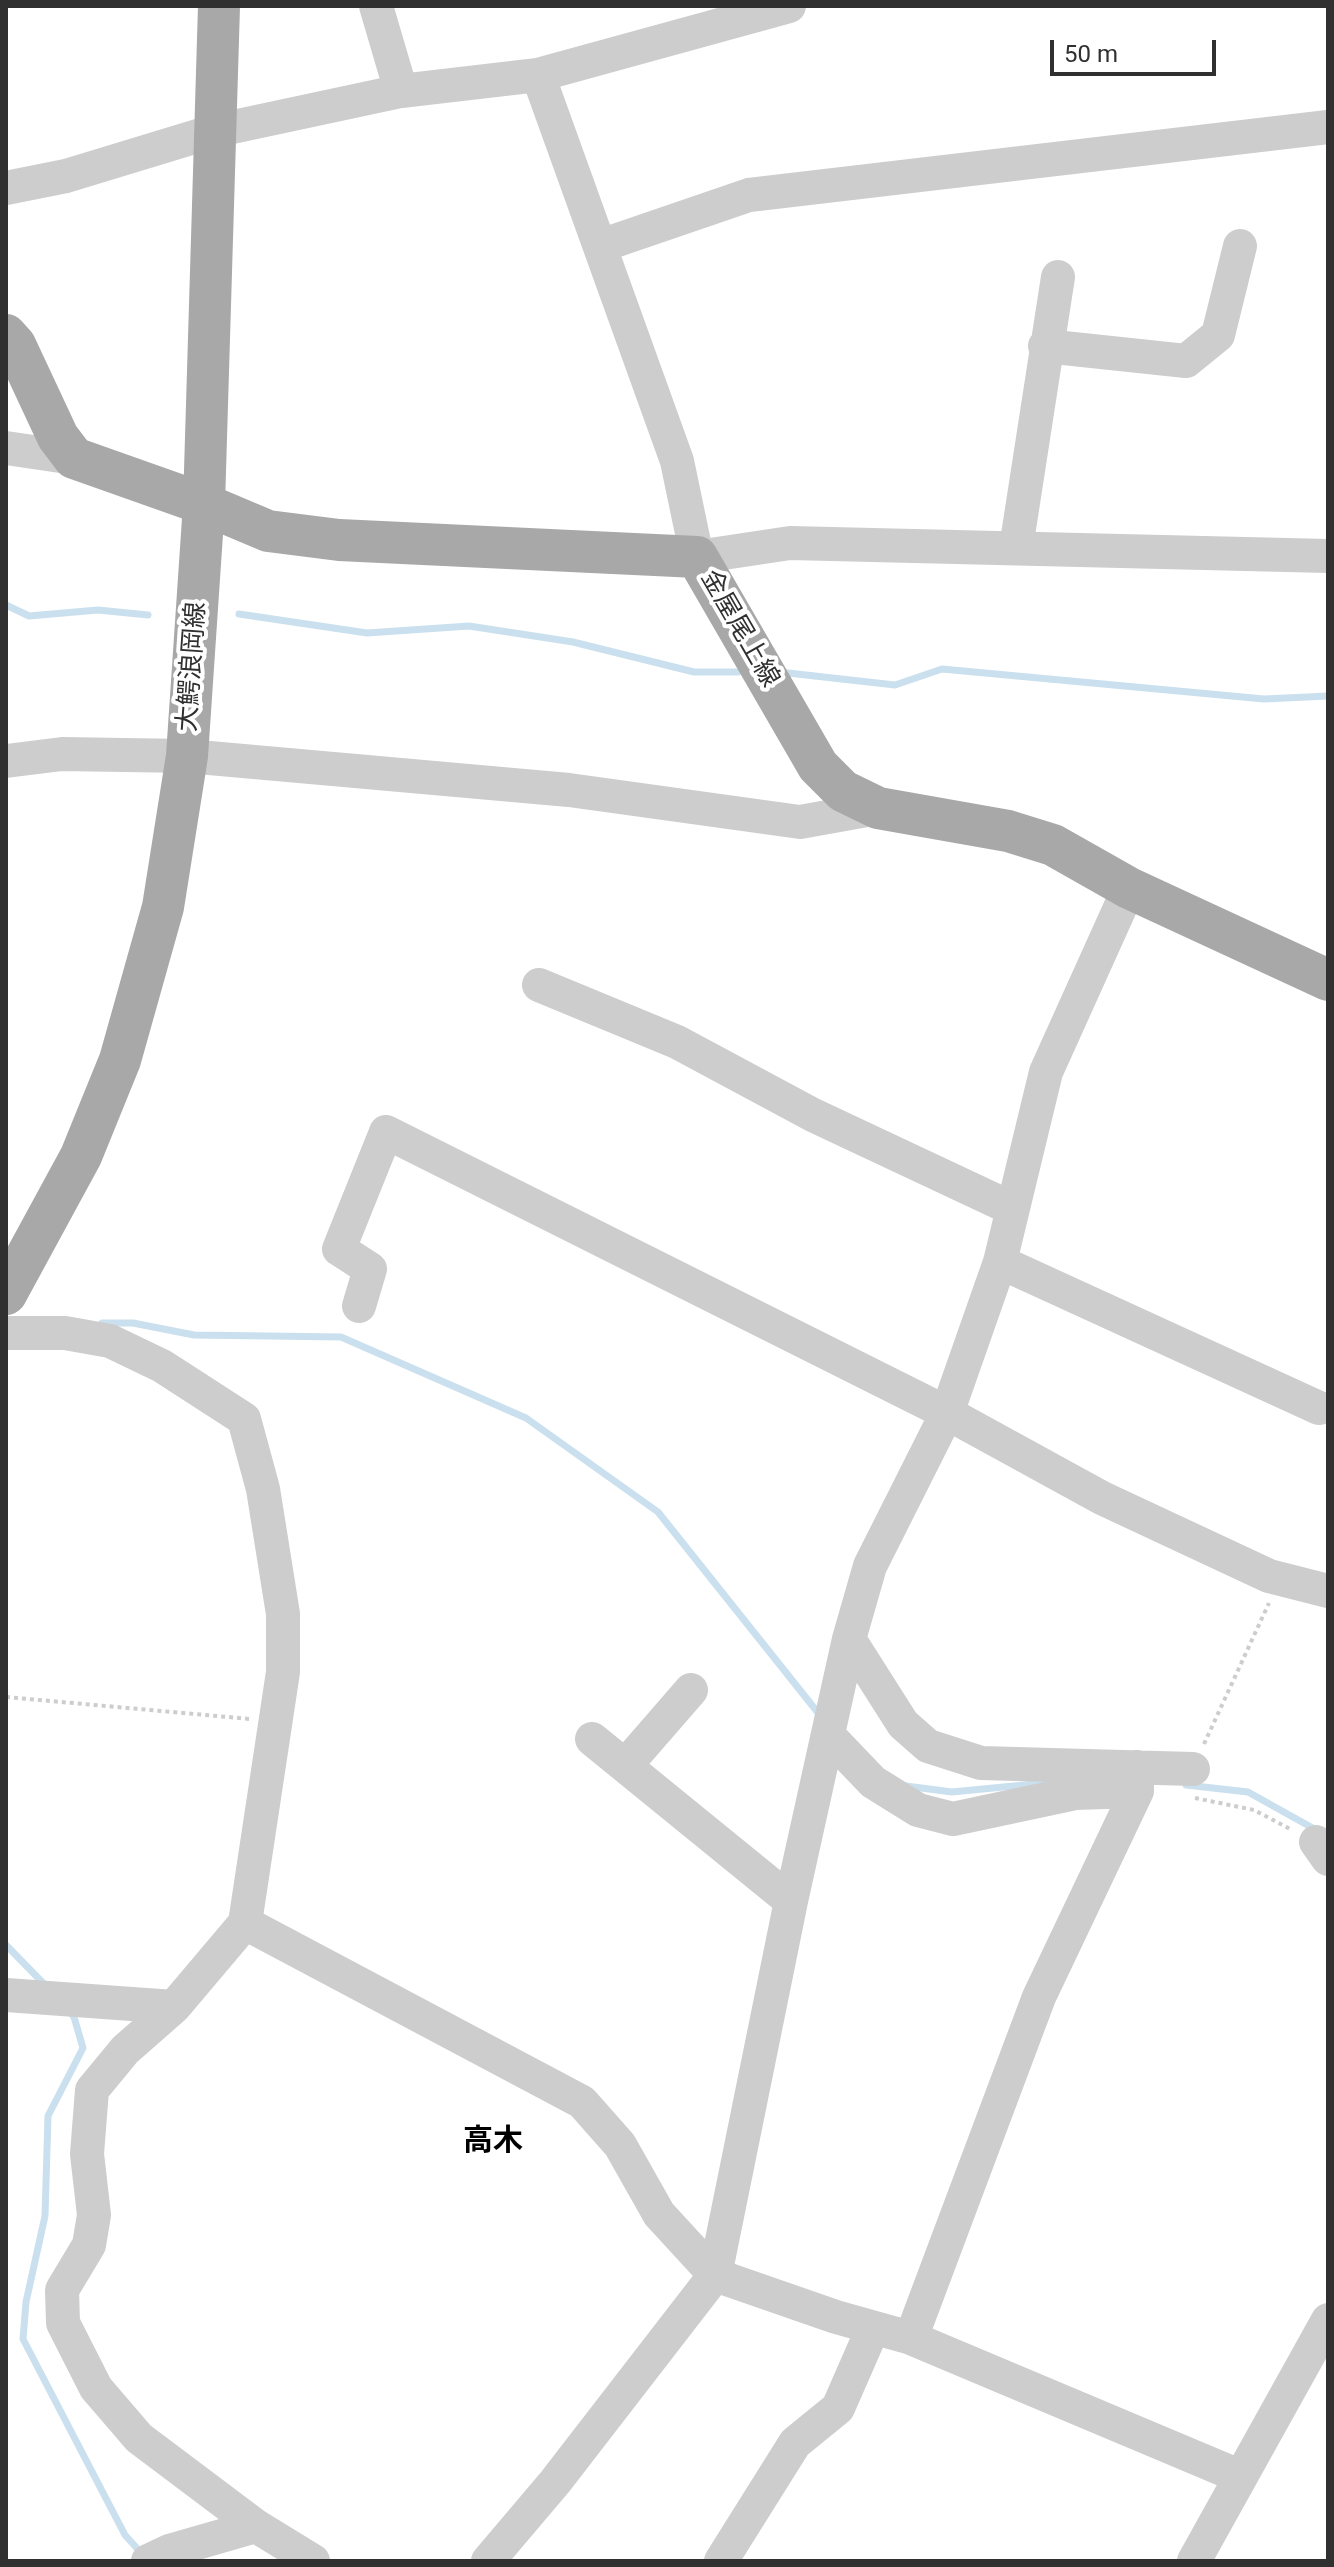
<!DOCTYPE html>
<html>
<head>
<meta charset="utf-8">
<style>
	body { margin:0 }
	#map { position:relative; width:1334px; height:2567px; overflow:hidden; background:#fff; font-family:Roboto,sans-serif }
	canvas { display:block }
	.frame { position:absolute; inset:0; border:8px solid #303030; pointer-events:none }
	.scale { position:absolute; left:1050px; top:40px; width:166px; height:36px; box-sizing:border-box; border:4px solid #303030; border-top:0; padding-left:10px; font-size:24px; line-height:28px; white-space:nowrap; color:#303030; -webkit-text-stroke:6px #fff; paint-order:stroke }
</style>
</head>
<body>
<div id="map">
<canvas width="1334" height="2567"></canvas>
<div class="frame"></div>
<div class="scale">50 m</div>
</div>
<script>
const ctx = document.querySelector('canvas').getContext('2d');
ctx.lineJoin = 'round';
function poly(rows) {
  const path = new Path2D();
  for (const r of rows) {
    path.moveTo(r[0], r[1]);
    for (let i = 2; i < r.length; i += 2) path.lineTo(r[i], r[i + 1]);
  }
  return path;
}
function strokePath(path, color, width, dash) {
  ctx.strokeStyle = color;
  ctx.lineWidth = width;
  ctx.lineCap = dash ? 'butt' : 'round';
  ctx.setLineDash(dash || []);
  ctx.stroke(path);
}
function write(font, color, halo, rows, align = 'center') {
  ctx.font = font + ' Roboto,"Noto Sans JP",sans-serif';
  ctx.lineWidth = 8;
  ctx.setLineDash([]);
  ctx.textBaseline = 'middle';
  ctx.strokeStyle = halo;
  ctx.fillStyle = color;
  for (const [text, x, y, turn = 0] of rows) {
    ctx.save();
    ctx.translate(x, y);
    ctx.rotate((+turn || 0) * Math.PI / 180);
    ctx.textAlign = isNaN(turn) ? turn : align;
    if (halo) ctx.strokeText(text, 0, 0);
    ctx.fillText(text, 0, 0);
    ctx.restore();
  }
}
strokePath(poly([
	[6,605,29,616,98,610,148,615],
	[239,614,367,633,469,626,573,642,694,672,738,672],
	[779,672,895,685,942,669,1264,699,1328,696],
	[102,1323,133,1323,194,1335,341,1337,526,1418,658,1512,819,1714],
	[1186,1785,1248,1792,1318,1831],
	[906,1786,952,1792,1045,1783],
	[6,1945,46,1986],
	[68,2010,74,2017,83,2048,48,2116,45,2216,26,2302,23,2339,125,2535,143,2555]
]), '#cae0ee', 7);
strokePath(poly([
	[6,1697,250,1719],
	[1204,1744,1269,1603],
	[1195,1798,1254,1810,1292,1830]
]), '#cdcdcd', 4, [4, 4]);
strokePath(poly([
	[376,6,401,91],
	[538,75,677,461,697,557,790,543,1328,556],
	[6,188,66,176,214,131,401,91,538,75,789,6],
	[600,246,749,195,1328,127],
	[1045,346,1186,361,1218,335,1240,246],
	[6,448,74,458],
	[1016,548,1058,277],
	[6,761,62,754,187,756,569,790,800,822,878,808],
	[539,985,677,1042,813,1115,1011,1208],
	[1000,1262,1319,1408],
	[359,1306,370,1269,339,1249,386,1132,947,1413,1102,1498,1269,1576,1328,1591],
	[6,1333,65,1333,110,1341,162,1366,244,1419,263,1489,283,1614,283,1672,245,1923,174,2007,6,1995],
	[849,1639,903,1724,928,1746,981,1763,1193,1769],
	[828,1735,873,1782,918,1810,953,1819,1075,1793,1137,1791],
	[592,1739,791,1901],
	[625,1766,691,1690],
	[1316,1842,1328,1859],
	[245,1923,582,2102,620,2145,659,2214,715,2275,836,2317,911,2338,1239,2476],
	[174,2007,125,2050,92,2090,87,2154,94,2215,89,2245,62,2290,63,2323,96,2388,139,2438,256,2526,313,2561],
	[911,2338,1039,1997,1137,1791,1137,1767],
	[148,2561,169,2551,256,2526],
	[488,2561,555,2482,715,2275,791,1901,849,1639,870,1566,947,1413,1000,1262,1046,1072,1129,888],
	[721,2561,795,2443,838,2408,873,2328],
	[1194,2561,1328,2320]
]), '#cdcdcd', 34);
strokePath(poly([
	[6,335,15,345,58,437,74,458,204,504,268,531,339,540,697,557,818,766,843,791,878,808,1008,831,1053,845,1129,888,1328,980],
	[6,1294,81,1156,120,1060,163,907,187,756,204,504,219,6]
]), '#a8a8a8', 42);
write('26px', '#303030', '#fff', [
	["金屋尾上線",739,629,60],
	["大鰐浪岡線",193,667,-86]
]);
write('bold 30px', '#000', '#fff', [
	["高木",493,2142]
]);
</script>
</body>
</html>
